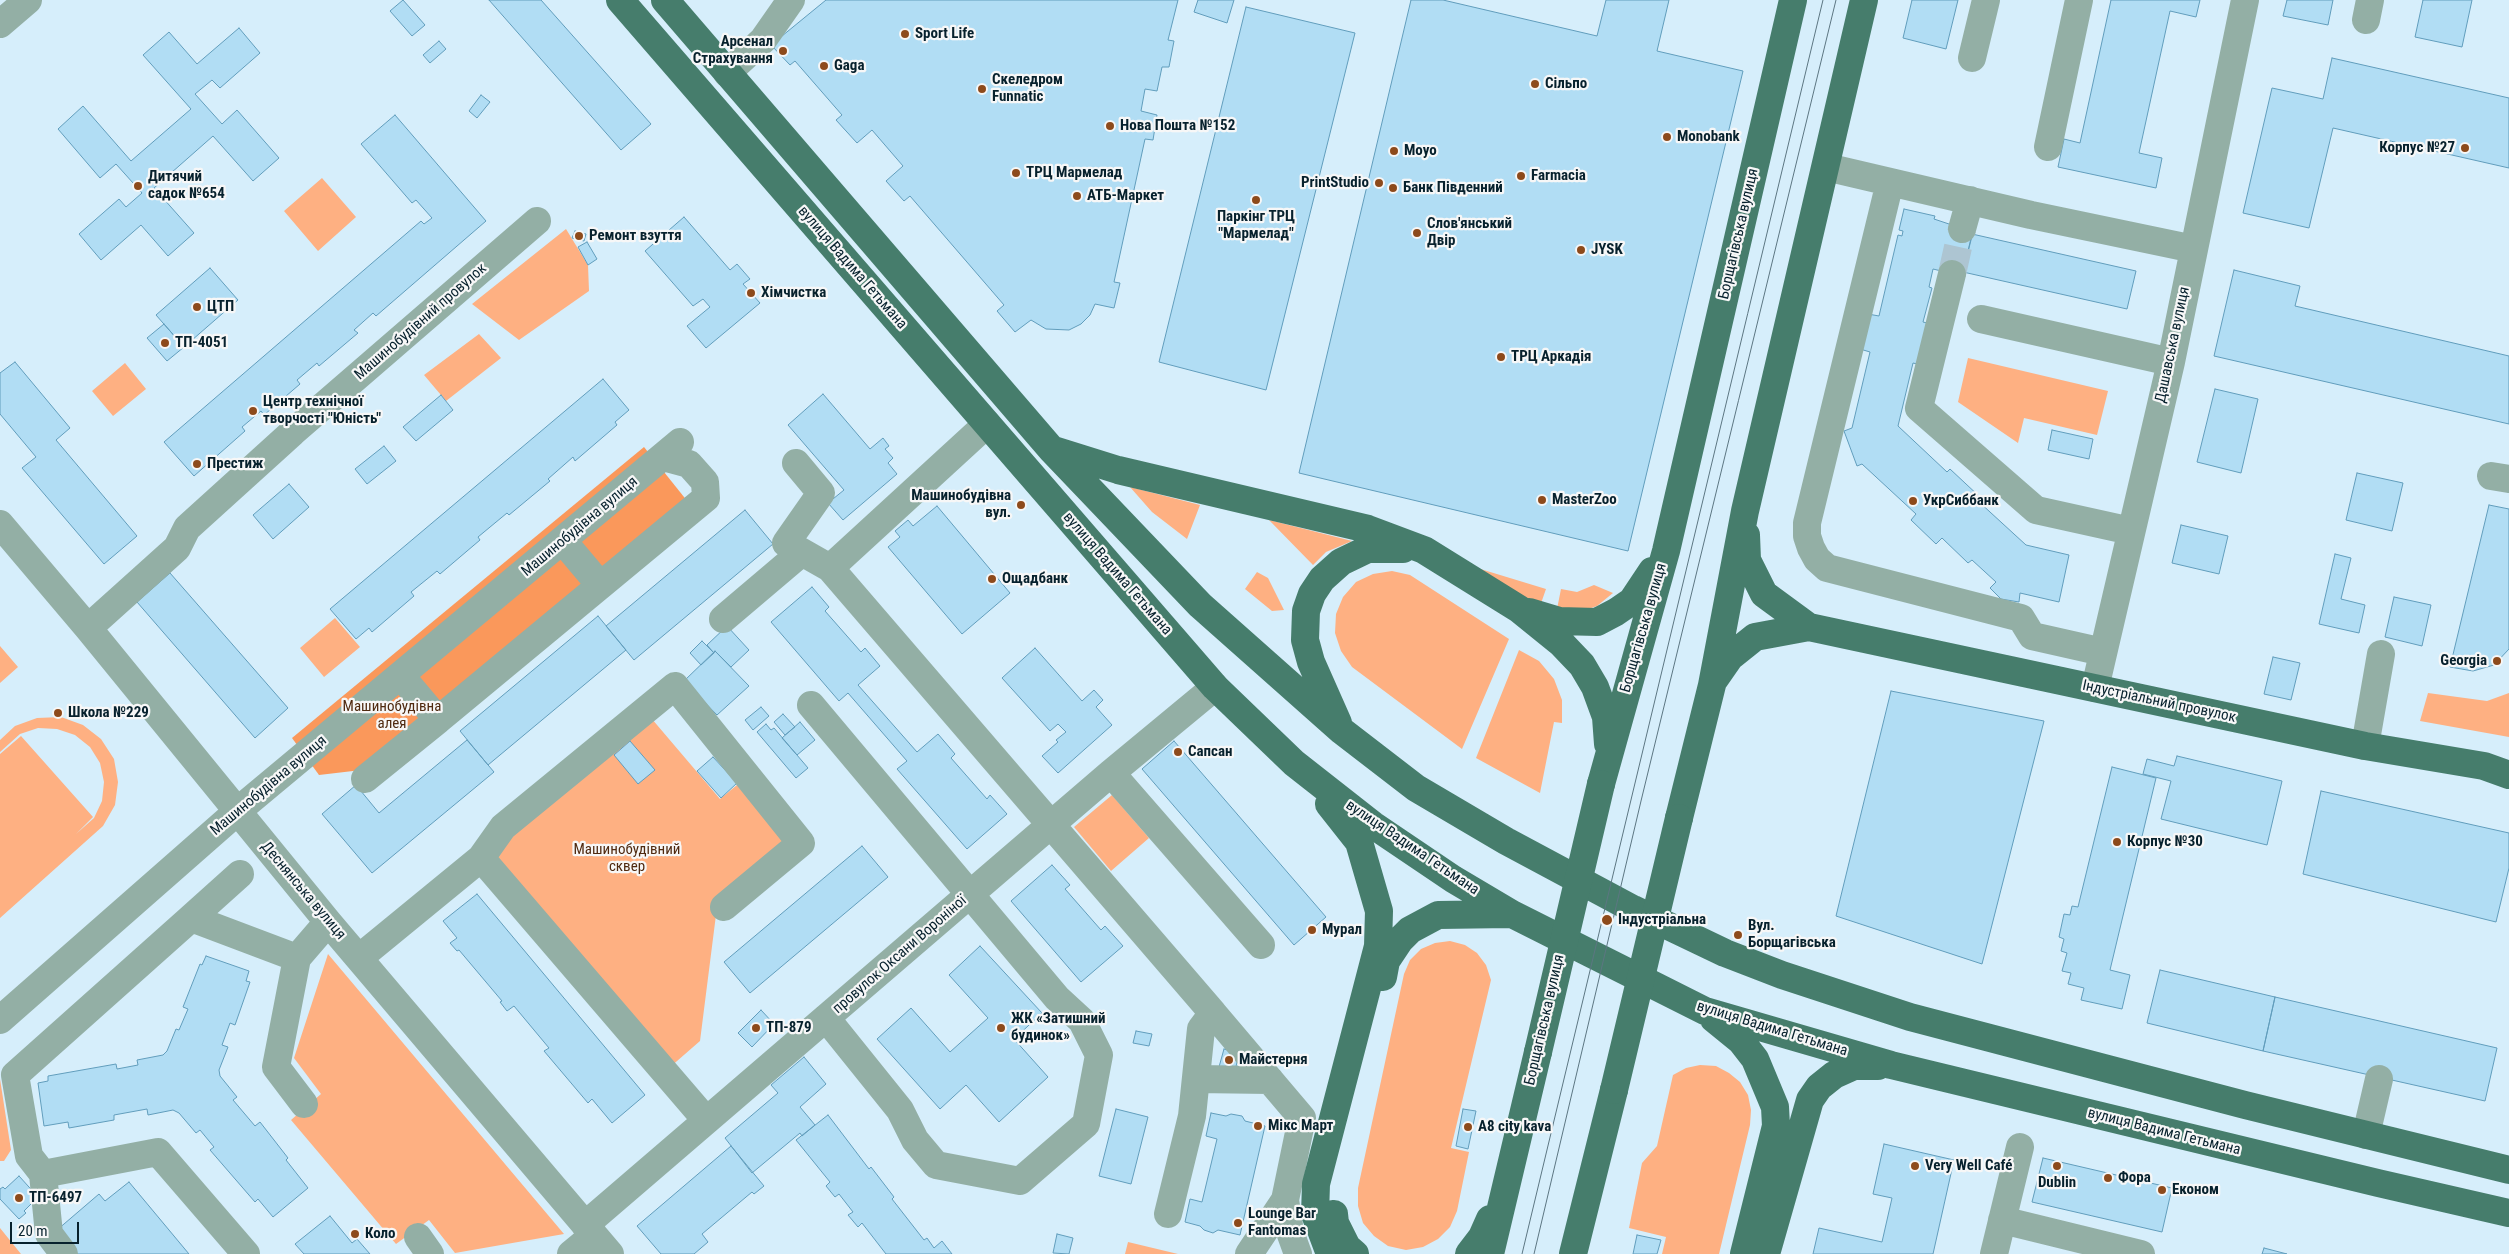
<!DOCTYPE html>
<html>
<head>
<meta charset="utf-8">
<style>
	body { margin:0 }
	#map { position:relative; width:2509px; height:1254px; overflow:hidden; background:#d6eefb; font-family:"Roboto Condensed",sans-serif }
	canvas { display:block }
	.scale { position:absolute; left:10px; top:1222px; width:69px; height:22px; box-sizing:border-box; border:2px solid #07212d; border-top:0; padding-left:6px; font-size:15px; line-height:18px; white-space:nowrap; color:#07212d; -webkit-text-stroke:4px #f7f7f7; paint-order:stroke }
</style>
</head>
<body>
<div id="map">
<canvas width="2509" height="1254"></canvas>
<div class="scale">20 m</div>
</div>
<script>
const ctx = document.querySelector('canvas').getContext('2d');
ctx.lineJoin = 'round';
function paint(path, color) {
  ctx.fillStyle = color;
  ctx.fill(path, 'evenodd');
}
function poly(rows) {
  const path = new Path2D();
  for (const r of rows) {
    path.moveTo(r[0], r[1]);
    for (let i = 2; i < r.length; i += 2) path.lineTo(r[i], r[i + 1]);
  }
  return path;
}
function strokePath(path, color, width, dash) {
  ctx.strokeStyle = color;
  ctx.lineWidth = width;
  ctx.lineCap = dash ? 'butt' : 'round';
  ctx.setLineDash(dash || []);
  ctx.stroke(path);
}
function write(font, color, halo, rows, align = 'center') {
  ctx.font = font + ' "Roboto Condensed",sans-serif';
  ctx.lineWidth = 4.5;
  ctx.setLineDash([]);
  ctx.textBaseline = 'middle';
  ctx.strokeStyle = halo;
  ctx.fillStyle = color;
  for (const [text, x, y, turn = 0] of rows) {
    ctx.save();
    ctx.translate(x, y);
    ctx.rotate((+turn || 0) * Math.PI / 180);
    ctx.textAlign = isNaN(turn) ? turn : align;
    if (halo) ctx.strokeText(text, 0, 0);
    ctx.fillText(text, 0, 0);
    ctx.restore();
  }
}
paint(poly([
	[322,178,356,217,318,251,284,211],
	[566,229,588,265,589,291,519,340,472,304],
	[479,334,501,358,446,401,424,375],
	[1968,358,2108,391,2097,435,2024,418,2018,443,1958,402],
	[125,363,146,389,113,416,92,391],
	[1130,487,1200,505,1187,539,1152,512],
	[1269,520,1352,541,1326,552,1313,565],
	[1464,564,1546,589,1539,609],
	[1392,571,1410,575,1509,639,1462,749,1352,667,1341,651,1335,633,1336,614,1343,597,1356,582,1373,574],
	[1257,572,1268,578,1284,610,1272,611,1245,589],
	[1594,585,1613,593,1597,606,1577,613,1556,614,1561,589,1577,592],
	[335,618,360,647,324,677,300,648],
	[0,646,18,667,0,683],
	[1519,650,1539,661,1554,679,1562,700,1562,723,1554,722,1540,793,1476,758],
	[2428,693,2487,701,2509,693,2509,737,2420,721],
	[646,712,720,799,737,785,791,846,717,907,700,1041,669,1068,488,852],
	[61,717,83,725,101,739,114,759,118,782,115,805,103,826,0,918,0,754,21,736,93,817,76,834,94,818,102,801,104,782,100,763,90,747,75,735,57,729,38,728,20,734,0,752,0,740,15,726,37,718],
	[1112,795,1149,838,1111,871,1074,827],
	[1450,941,1465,945,1477,953,1486,965,1491,980,1451,1148,1469,1152,1457,1211,1450,1227,1438,1239,1423,1247,1406,1250,1388,1246,1374,1236,1363,1223,1358,1206,1358,1188,1404,974,1410,960,1421,949,1435,943],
	[328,954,564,1234,455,1253,429,1220,396,1244,291,1120,321,1094,294,1058],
	[1700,1065,1716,1066,1729,1073,1740,1082,1748,1095,1751,1110,1750,1125,1719,1254,1662,1254,1666,1237,1629,1228,1642,1163,1657,1146,1673,1075,1686,1068],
	[0,1079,11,1150,4,1161,0,1161],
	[0,1228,21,1254,0,1254],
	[1128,1242,1178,1254,1125,1254]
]), '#feb082');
paint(poly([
	[644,447,700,517,404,765,319,775,292,738]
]), '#fa985b');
const building = poly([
	[403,0,425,25,412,36,390,11,403,0],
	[489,0,541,0,651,124,621,150,489,0],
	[826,0,1178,0,1168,40,1174,41,1169,67,1162,67,1157,91,1145,89,1141,111,1157,115,1153,140,1145,139,1114,282,1120,283,1114,308,1095,304,1090,315,1081,324,1069,330,1046,329,1031,320,1015,332,997,311,1004,305,910,196,904,201,886,181,903,166,872,130,857,143,836,120,842,115,795,61,790,65,771,45,826,0],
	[1198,0,1234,0,1227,23,1194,12,1198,0],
	[1411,0,1443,0,1597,36,1606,0,1669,0,1657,51,1743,71,1628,551,1299,473,1411,0],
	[1912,0,1958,0,1946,49,1903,38,1912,0],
	[2111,0,2200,0,2196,17,2170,11,2139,153,2162,158,2156,188,2058,167,2064,139,2080,143,2111,0],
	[2287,0,2333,0,2328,25,2283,16,2287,0],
	[2423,0,2472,0,2462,47,2415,37,2423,0],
	[1246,7,1355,33,1266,390,1159,362,1246,7],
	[239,28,260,53,220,88,212,80,195,94,222,124,237,110,279,158,253,181,213,136,154,188,194,233,168,256,141,225,101,260,79,234,119,199,126,207,142,193,116,164,100,178,58,129,83,106,131,161,191,109,143,55,169,32,197,64,239,28],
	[439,41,446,49,430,63,423,55,439,41],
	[2332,58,2509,98,2509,168,2333,128,2309,228,2243,213,2272,88,2323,99,2332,58],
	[481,95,490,102,477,118,469,111,481,95],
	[395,115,486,221,376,316,373,313,354,330,358,333,319,366,317,363,297,380,300,384,264,415,261,411,242,427,245,431,194,476,164,442,421,221,424,224,432,218,416,200,412,203,361,144,395,115],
	[1904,209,1935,216,1934,219,1973,232,1962,276,1933,269,1929,287,1932,288,1923,322,1927,323,1917,364,1913,363,1898,426,1947,472,1950,469,1981,498,1978,501,2026,545,2069,555,2059,602,2020,593,2019,602,2001,599,1990,588,1996,582,1972,560,1968,563,1942,538,1936,544,1911,520,1916,514,1862,464,1857,466,1844,431,1852,428,1870,352,1860,349,1868,314,1879,316,1898,235,1902,236,1903,231,1899,230,1904,209],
	[684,217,730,270,737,264,750,279,743,284,760,303,706,348,687,326,710,307,703,299,693,306,645,251,684,217],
	[575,231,586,234,584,241,572,238,575,231],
	[1972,234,2136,271,2127,309,1963,272,1972,234],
	[587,242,597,259,588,265,578,247,587,242],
	[210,268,238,300,184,347,156,315,210,268],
	[2234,270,2300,286,2295,306,2509,356,2509,424,2214,356,2234,270],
	[164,324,184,347,167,361,147,338,164,324],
	[15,362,70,428,56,440,137,536,104,564,22,468,36,457,0,414,0,373,15,362],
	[603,379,629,410,615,422,617,425,575,461,573,457,548,479,550,481,509,515,507,513,478,537,480,540,440,574,437,571,411,592,414,596,372,632,369,628,356,639,330,609,603,379],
	[2215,389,2258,399,2241,473,2197,462,2215,389],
	[823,394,870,449,883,438,889,446,885,449,893,458,888,463,897,474,843,520,828,503,844,490,788,425,823,394],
	[441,395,453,410,416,441,403,427,441,395],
	[2052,430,2093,439,2089,459,2048,450,2052,430],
	[384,446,396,461,367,484,355,469,384,446],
	[2357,473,2403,483,2392,531,2346,520,2357,473],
	[289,484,309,507,273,539,253,515,289,484],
	[2489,505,2509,509,2509,649,2494,665,2473,671,2450,667,2489,505],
	[937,506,1010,593,962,634,888,547,900,537,895,531,908,520,913,526,937,506],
	[745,510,773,544,634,660,606,626,745,510],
	[2181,525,2228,536,2219,574,2172,563,2181,525],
	[2335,554,2351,558,2341,599,2365,605,2359,633,2319,624,2335,554],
	[170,573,288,708,255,738,137,602,170,573],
	[812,587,829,607,825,611,861,652,865,648,880,666,858,685,917,752,938,734,955,754,951,758,987,799,990,795,1007,814,967,849,897,769,907,761,848,693,839,701,771,622,812,587],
	[2394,597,2431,605,2422,646,2385,637,2394,597],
	[598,616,626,650,488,765,460,731,598,616],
	[727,626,749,650,731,667,715,651,714,653,707,645,727,626],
	[702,641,714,653,701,665,690,653,702,641],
	[1035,648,1082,701,1094,690,1103,700,1096,707,1112,725,1058,773,1042,756,1058,742,1056,740,1066,732,1058,724,1050,731,1002,678,1035,648],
	[715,651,749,686,717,715,684,681,715,651],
	[2273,657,2300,663,2291,700,2264,694,2273,657],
	[1891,691,2044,721,1982,964,1836,916,1891,691],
	[761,707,769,716,753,730,745,720,761,707],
	[783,714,795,727,785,735,774,722,783,714],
	[800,722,815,740,797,755,782,738,800,722],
	[766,724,771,730,774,728,808,768,796,778,757,732,766,724],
	[467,740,494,772,372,873,322,814,356,785,379,813,467,740],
	[630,741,655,770,638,784,614,755,630,741],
	[1174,741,1326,917,1294,945,1142,769,1174,741],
	[2177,756,2282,781,2267,845,2161,819,2171,781,2143,774,2147,759,2174,766,2177,756],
	[713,757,737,783,721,798,697,771,713,757],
	[2112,767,2156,778,2110,970,2130,975,2122,1009,2081,1000,2084,988,2068,984,2071,973,2062,971,2067,953,2061,951,2064,939,2059,937,2064,914,2070,915,2072,906,2078,907,2112,767],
	[2321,791,2509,833,2509,868,2496,922,2303,874,2321,791],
	[862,846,888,877,750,993,724,962,862,846],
	[1052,865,1070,885,1065,889,1101,930,1105,926,1123,946,1081,982,1011,901,1052,865],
	[477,894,645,1095,612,1123,592,1099,588,1103,544,1051,549,1048,514,1006,507,1011,500,1002,502,1001,459,950,457,951,450,943,457,938,443,921,477,894],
	[980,946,1042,1013,1014,1039,1048,1077,999,1122,966,1085,940,1109,877,1039,911,1008,950,1052,988,1018,949,975,980,946],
	[206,956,249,971,246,981,250,982,235,1025,230,1023,222,1045,228,1047,219,1070,220,1076,237,1097,233,1100,255,1126,260,1122,288,1158,286,1160,308,1188,273,1217,258,1199,255,1202,210,1150,214,1147,200,1130,196,1133,179,1113,173,1110,148,1115,147,1109,114,1115,114,1120,69,1128,68,1122,44,1126,38,1083,48,1081,48,1076,116,1064,117,1069,138,1065,137,1060,163,1055,167,1051,176,1029,179,1030,188,1009,183,1007,200,964,202,965,206,956],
	[2160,970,2275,997,2263,1051,2147,1023,2160,970],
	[2275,997,2497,1048,2485,1101,2263,1051,2275,997],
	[761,1010,774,1024,752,1047,738,1033,761,1010],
	[1136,1031,1152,1034,1149,1046,1133,1043,1136,1031],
	[1224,1049,1239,1053,1235,1071,1219,1067,1224,1049],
	[804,1057,826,1084,800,1107,815,1125,802,1136,800,1133,752,1173,725,1138,778,1093,771,1085,804,1057],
	[1116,1109,1148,1117,1131,1184,1099,1176,1116,1109],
	[1463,1109,1476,1111,1468,1149,1456,1146,1463,1109],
	[1211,1113,1226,1116,1231,1114,1242,1116,1245,1121,1265,1126,1240,1235,1218,1230,1213,1233,1204,1230,1200,1226,1185,1222,1190,1199,1202,1202,1217,1139,1206,1136,1211,1113],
	[828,1115,869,1169,871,1167,894,1197,892,1199,924,1240,927,1238,934,1248,942,1241,952,1254,886,1254,862,1223,858,1227,848,1215,853,1212,839,1194,835,1197,826,1186,830,1182,796,1140,828,1115],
	[1884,1144,1954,1160,1933,1254,1813,1254,1819,1228,1882,1242,1892,1198,1873,1194,1884,1144],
	[731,1146,764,1186,754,1194,752,1192,702,1234,708,1242,694,1254,661,1254,637,1226,731,1146],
	[2043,1158,2172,1188,2162,1232,2032,1202,2043,1158],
	[19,1176,38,1197,24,1211,26,1213,19,1219,0,1199,0,1189,3,1187,5,1189,19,1176],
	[129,1182,189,1254,77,1254,57,1230,99,1194,105,1201,129,1182],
	[330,1216,352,1243,357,1239,370,1254,304,1254,295,1244,330,1216],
	[1057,1234,1073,1238,1069,1254,1053,1253,1057,1234],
	[1637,1235,1661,1240,1657,1254,1633,1254,1637,1235],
	[2264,1248,2287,1254,2262,1254,2264,1248]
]);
paint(building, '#b1ddf4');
strokePath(building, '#619dbc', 1);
strokePath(poly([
	[1952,274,1962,229]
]), '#adc5d2', 28, [28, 14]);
strokePath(poly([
	[2366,20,2370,0],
	[0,24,28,0],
	[1972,58,1986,0],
	[727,73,763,40,791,0],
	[2048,147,2079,0],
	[1826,167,2031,215,2194,249],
	[1890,182,1807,523,1807,536,1811,548,1817,559,1827,568,2021,618,2032,636,2103,652],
	[1962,229,1970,200],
	[1952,274,1919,408,2036,510,2131,531],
	[1981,319,2171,362],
	[796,463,821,493,786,543,830,568,1213,1013,1201,1029,1192,1116,1168,1214],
	[2491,476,2509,479],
	[0,524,88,628,328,922,610,1254],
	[563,541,600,585],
	[830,568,987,424],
	[723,619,802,552],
	[88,628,177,548,187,528,293,432,537,221],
	[2095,688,2171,362,2245,0],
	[811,705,1057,998,1082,1021,1099,1055,1086,1124,1020,1181,936,1165,915,1140,900,1110,826,1018],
	[438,720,706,498,705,482,689,464,663,457],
	[2365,746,2381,654],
	[1111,773,1261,945],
	[365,779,438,720,401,676],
	[481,858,706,1120],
	[191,918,240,874],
	[359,958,481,858,503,827,675,686,801,843,724,907],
	[1213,1013,1302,1118,1285,1200,1290,1232,1298,1254],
	[0,1020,247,803,680,442],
	[1196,1079,1270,1080],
	[304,1104,276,1067,297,958,328,922],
	[2366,1135,2379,1079],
	[43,1174,158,1152,246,1254],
	[2002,1220,2141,1254],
	[585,1225,1111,773,1215,687],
	[418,1237,430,1254],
	[64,1254,49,1234,43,1174,29,1156,15,1075,191,918,297,958],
	[571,1254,594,1235],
	[1249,1254,1285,1200],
	[1994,1254,2020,1147]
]), '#93afa5', 28);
strokePath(poly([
	[620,0,1215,687,1294,763,1373,825,1453,879,1512,914,1705,1011,1891,1065,2378,1183,2509,1213],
	[665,0,1052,450,1200,605,1342,731,1416,788,1506,841,1633,909,1725,953,1782,975,1910,1017,2245,1105,2509,1170],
	[1054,450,1118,470,1368,529,1424,550,1519,609,1561,643,1582,665,1595,687,1606,717,1608,744],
	[1746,535,1747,560,1764,594,1809,627],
	[1529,612,1559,621,1597,622,1616,612,1632,601,1652,571],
	[1714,680,1730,657,1755,637,1809,627,2365,746,2484,766,2509,775],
	[1338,723,1311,662,1305,640,1306,611,1312,594,1322,579,1341,562,1368,549,1403,549],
	[1601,784,1666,551,1793,0],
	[1329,804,1359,842,1379,911,1378,946,1316,1184,1315,1214,1330,1254],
	[1679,818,1712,685,1745,511,1864,0],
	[1383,977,1386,961,1400,940,1410,930,1438,915,1510,914],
	[1714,1019,1741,1041,1755,1059,1775,1107,1776,1126,1744,1254],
	[1334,1214,1335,1223,1347,1247,1355,1254],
	[1469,1254,1482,1237,1490,1219],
	[1490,1254,1538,1052],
	[1573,1254,1614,1090],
	[1766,1254,1810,1100,1819,1087,1834,1075,1854,1066,1878,1066]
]), '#467d6c', 28);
strokePath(poly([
	[1522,1254,1823,0],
	[1534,1254,1641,801,1836,0]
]), '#5c7682', 1);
strokePath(poly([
	[1538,1052,1601,784],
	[1614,1090,1679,818]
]), '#467d6c', 28);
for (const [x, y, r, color] of [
	[905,34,5,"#8d4a1b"],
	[783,51,5,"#8d4a1b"],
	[824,66,5,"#8d4a1b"],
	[1535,84,5,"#8d4a1b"],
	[982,89,5,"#8d4a1b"],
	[1110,126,5,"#8d4a1b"],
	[1667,137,5,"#8d4a1b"],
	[2465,148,5,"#8d4a1b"],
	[1394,151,5,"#8d4a1b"],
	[1016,173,5,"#8d4a1b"],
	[1521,176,5,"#8d4a1b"],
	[1379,183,5,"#8d4a1b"],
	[138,186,5,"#8d4a1b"],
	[1393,188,5,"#8d4a1b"],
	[1077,196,5,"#8d4a1b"],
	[1256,200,5,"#8d4a1b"],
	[1417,233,5,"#8d4a1b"],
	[579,236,5,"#8d4a1b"],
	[1581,250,5,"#8d4a1b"],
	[751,293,5,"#8d4a1b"],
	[197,307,5,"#8d4a1b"],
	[165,343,5,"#8d4a1b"],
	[1501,357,5,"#8d4a1b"],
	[253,411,5,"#8d4a1b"],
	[197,464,5,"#8d4a1b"],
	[1542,500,5,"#8d4a1b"],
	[1913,501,5,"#8d4a1b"],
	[1021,505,5,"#8d4a1b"],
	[992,579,5,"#8d4a1b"],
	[2497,661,5,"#8d4a1b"],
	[58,713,5,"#8d4a1b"],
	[1178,752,5,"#8d4a1b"],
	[2117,842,5,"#8d4a1b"],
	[1607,920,6,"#8d4a1b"],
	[1312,930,5,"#8d4a1b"],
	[1738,935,5,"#8d4a1b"],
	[756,1028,5,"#8d4a1b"],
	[1001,1028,5,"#8d4a1b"],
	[1229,1060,5,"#8d4a1b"],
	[1258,1126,5,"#8d4a1b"],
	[1468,1127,5,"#8d4a1b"],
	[1915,1166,5,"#8d4a1b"],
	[2057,1166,5,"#8d4a1b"],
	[2108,1178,5,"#8d4a1b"],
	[2162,1190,5,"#8d4a1b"],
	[19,1198,5,"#8d4a1b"],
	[1238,1223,5,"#8d4a1b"],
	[355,1234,5,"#8d4a1b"]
]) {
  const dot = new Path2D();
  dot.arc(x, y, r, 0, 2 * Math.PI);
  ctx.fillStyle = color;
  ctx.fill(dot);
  strokePath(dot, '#f7f7f7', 2);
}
write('bold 15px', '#07212d', '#f7f7f7', [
	["Sport Life",915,34],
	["Арсенал",773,42,"right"],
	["Страхування",773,59,"right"],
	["Gaga",834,66],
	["Скеледром",992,80],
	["Funnatic",992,97],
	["Сільпо",1545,84],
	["Нова Пошта №152",1120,126],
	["Monobank",1677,137],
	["Корпус №27",2455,148,"right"],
	["Moyo",1404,151],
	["ТРЦ Мармелад",1026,173],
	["Farmacia",1531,176],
	["Дитячий",148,177],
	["садок №654",148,194],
	["PrintStudio",1369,183,"right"],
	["Банк Південний",1403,188],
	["АТБ-Маркет",1087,196],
	["Паркінг ТРЦ",1256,217,"center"],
	["\"Мармелад\"",1256,234,"center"],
	["Слов'янський",1427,224],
	["Двір",1427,241],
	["Ремонт взуття",589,236],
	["JYSK",1591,250],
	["Хімчистка",761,293],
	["ЦТП",207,307],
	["ТП-4051",175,343],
	["ТРЦ Аркадія",1511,357],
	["Центр технічної",263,402],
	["творчості \"Юність\"",263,419],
	["Престиж",207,464],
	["Машинобудівна",1011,496,"right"],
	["вул.",1011,513,"right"],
	["MasterZoo",1552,500],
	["УкрСиббанк",1923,501],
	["Ощадбанк",1002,579],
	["Georgia",2487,661,"right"],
	["Школа №229",68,713],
	["Сапсан",1188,752],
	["Корпус №30",2127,842],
	["Індустріальна",1618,920],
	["Вул.",1748,926],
	["Борщагівська",1748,943],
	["Мурал",1322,930],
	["ЖК «Затишний",1011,1019],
	["будинок»",1011,1036],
	["ТП-879",766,1028],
	["Майстерня",1239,1060],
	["Мікс Март",1268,1126],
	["A8 city kava",1478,1127],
	["Very Well Café",1925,1166],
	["Фора",2118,1178],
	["Dublin",2057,1183,"center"],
	["Економ",2172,1190],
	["ТП-6497",29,1198],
	["Lounge Bar",1248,1214],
	["Fantomas",1248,1231],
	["Коло",365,1234]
], 'left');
write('15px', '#07212d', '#f7f7f7', [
	["Борщагівська вулиця",1739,234,-77],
	["вулиця Вадима Гетьмана",852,268,49],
	["Машинобудівний провулок",421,322,-41],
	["Дашавська вулиця",2173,345,-78],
	["Машинобудівна вулиця",580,527,-40],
	["вулиця Вадима Гетьмана",1117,574,49],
	["Борщагівська вулиця",1644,628,-74],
	["Індустріальний провулок",2159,702,12],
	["Машинобудівна вулиця",269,786,-40],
	["вулиця Вадима Гетьмана",1412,848,34],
	["Деснянська вулиця",303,891,50],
	["провулок Оксани Вороніної",900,955,-41],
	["Борщагівська вулиця",1545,1020,-77],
	["вулиця Вадима Гетьмана",1772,1029,17],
	["вулиця Вадима Гетьмана",2164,1132,14]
]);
write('15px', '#4f290f', '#f7f7f7', [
	["Машинобудівна",392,707],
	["алея",392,724],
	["Машинобудівний",627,850],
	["сквер",627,867]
]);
</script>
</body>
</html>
